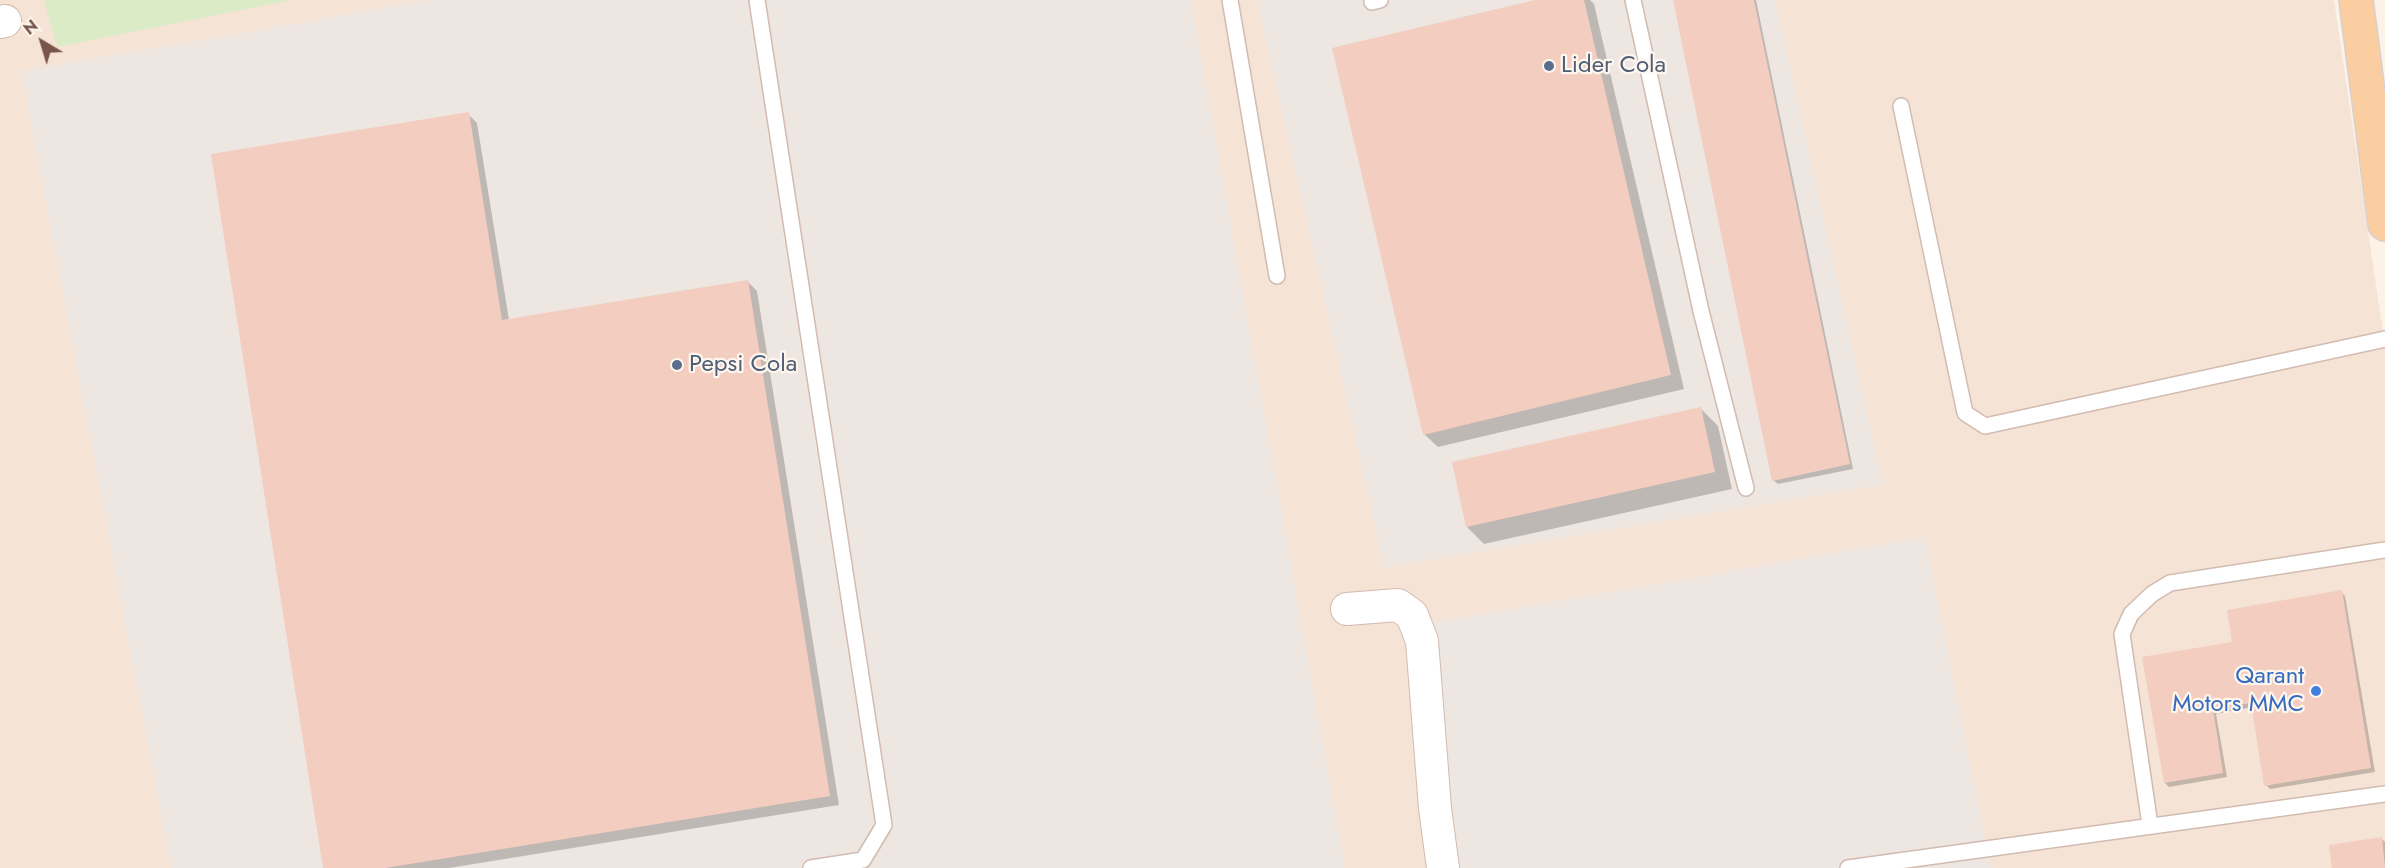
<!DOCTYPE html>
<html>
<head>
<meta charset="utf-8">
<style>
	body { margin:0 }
	#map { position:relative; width:2385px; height:868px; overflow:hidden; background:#fdf2e8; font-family:Jost,sans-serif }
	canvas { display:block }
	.north { position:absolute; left:12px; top:12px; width:60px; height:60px; -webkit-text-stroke:4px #fff7ef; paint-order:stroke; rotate:322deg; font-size:16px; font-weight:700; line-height:24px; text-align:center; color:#78554b }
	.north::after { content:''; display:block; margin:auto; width:21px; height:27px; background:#78554b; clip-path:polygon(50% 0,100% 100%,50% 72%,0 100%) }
</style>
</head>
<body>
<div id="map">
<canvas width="2385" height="868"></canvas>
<div class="north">N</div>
</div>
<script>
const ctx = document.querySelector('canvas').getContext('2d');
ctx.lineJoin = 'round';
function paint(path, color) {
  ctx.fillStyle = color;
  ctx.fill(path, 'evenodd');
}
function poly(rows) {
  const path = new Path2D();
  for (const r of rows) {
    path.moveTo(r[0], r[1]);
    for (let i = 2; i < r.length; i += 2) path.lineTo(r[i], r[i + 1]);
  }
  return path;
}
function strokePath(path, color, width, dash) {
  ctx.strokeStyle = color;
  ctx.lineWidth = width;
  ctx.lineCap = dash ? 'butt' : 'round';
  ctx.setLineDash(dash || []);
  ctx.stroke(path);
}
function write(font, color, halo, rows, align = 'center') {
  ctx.font = font + ' Jost,sans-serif';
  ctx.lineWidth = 4.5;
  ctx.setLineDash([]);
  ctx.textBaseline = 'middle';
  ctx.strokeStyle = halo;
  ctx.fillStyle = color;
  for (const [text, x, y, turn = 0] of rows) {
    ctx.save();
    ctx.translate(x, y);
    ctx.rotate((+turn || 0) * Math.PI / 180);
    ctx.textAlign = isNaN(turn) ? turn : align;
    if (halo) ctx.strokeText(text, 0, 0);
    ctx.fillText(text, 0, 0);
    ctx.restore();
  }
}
paint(poly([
	[0,0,2334,0,2385,346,2385,868,0,868]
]), '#f5e3d6');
paint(poly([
	[429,0,1191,0,1345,868,171,868,21,71],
	[1257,0,1775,0,1883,485,1384,568],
	[1925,537,1991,868,1459,868,1431,623]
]), '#eee6e1');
paint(poly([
	[44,0,291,0,57,47]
]), '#daebc6');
paint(poly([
	[1541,0,1590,0,1594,4,1684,389,1438,447,1424,434],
	[1674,0,1756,0,1853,469,1778,484,1773,480],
	[468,114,477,123,509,320,748,282,757,291,839,805,449,868,325,868],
	[1701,409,1718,426,1732,489,1484,544,1467,527],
	[2341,592,2345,596,2375,772,2270,789,2266,785,2253,707,2216,714,2227,777,2169,787,2165,783,2234,643],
	[2382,839,2385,842,2385,868,2333,868]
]), '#0003');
paint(poly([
	[1535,0,1584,0,1671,375,1423,435,1332,48],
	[1673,0,1754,0,1850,464,1772,481],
	[469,112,502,320,748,280,830,796,385,868,323,868,211,154],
	[1701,407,1715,472,1466,527,1452,462],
	[2342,590,2371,768,2264,786,2251,703,2213,709,2223,773,2164,783,2142,657,2232,642,2227,610],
	[2382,837,2385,868,2332,868,2329,845]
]), '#f3cdbf');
const lane = poly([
	[757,0,884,825,863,860,811,868],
	[1230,0,1277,276],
	[1633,0,1701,311,1746,488],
	[1372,2,1380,0],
	[1901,106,1965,413,1985,426,2385,339],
	[2150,825,2122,634,2131,614,2152,594,2170,583,2385,550],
	[1848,868,2385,794]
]);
const street = poly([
	[0,22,5,21],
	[1347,609,1398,605,1412,615,1422,641,1435,808,1443,868]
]);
const primary = poly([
	[2356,0,2385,224]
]);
strokePath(lane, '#d2bbb0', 18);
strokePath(street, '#d2bbb0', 34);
strokePath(primary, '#d9cfcd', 36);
strokePath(lane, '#fff', 15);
strokePath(street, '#fff', 32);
strokePath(primary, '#fbcea1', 33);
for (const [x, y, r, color] of [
	[1549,66,6,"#5c6f8a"],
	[677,365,6,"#5c6f8a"],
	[2316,691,6,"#3f7fe0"]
]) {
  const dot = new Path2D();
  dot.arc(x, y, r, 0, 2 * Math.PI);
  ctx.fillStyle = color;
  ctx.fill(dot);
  strokePath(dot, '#fff7ef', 2);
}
write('24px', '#4e5e75', '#fff7ef', [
	["Lider Cola",1561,66],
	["Pepsi Cola",689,365]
], 'left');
write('24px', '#366cbe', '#fff7ef', [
	["Qarant",2304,677],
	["Motors MMC",2304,705]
], 'right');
</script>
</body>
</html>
